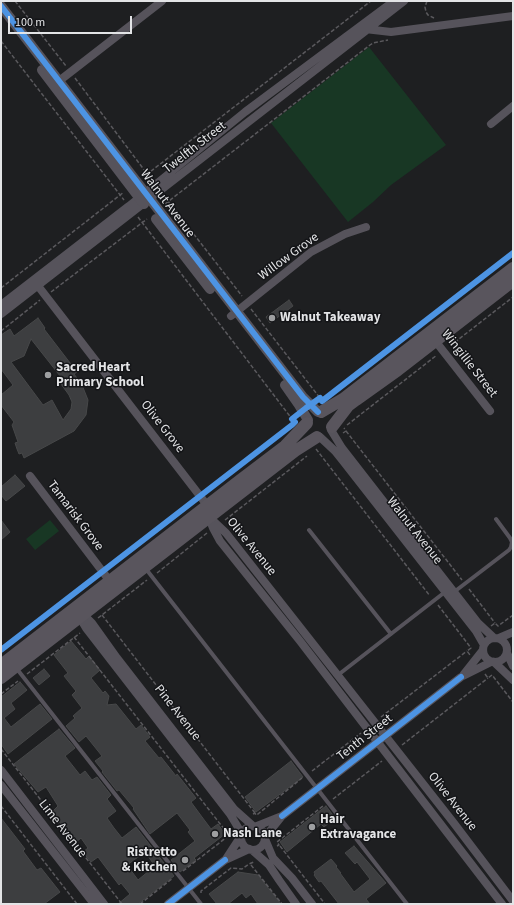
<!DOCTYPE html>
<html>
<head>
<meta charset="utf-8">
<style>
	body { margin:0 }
	#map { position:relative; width:514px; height:905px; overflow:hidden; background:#1e1f21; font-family:"Source Sans 3",sans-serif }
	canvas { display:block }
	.frame { position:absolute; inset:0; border:2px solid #e3e4e6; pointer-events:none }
	.scale { position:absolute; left:8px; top:16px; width:124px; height:18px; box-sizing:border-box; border:2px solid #e3e4e6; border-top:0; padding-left:5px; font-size:12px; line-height:14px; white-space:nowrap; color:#e3e4e6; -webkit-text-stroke:3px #141518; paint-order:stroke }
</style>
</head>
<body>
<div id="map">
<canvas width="514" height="905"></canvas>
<div class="frame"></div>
<div class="scale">100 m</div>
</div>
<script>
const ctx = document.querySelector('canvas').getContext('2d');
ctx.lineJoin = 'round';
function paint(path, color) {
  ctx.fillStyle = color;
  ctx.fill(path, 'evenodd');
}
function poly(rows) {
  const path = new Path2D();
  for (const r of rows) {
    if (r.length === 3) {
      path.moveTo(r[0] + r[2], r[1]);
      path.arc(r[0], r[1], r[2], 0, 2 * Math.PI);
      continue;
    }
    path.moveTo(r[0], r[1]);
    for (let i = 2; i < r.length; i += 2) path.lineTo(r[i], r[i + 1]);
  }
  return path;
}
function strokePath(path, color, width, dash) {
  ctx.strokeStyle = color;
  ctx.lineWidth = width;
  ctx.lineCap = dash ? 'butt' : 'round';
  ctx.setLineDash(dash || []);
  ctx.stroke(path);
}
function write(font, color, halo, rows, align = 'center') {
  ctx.font = font + ' "Source Sans 3",sans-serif';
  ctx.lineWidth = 3;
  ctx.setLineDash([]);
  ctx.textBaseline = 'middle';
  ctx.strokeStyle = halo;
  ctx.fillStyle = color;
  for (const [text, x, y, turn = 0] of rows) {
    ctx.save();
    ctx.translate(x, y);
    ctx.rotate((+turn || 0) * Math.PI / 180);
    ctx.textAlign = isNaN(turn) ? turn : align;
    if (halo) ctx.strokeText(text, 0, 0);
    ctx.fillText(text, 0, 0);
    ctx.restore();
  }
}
paint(poly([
	[369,47,446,145,391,185,373,202,348,222,271,123],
	[50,520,59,531,35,550,26,539]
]), '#183724');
const building = poly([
	[289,300,293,306,270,323,266,317,289,300],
	[38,318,45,328,44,329,77,372,74,374,82,385,88,400,86,415,74,431,24,458,22,453,19,454,17,449,15,443,18,442,12,425,14,422,1,405,1,395,13,385,1,369,1,335,10,329,14,336,38,318],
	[31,339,64,381,61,384,69,395,72,402,71,409,63,420,52,400,43,405,11,362,24,356,31,339],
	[15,475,25,486,6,501,1,495,1,487,15,475],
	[1,520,10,532,1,540,1,520],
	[71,641,86,659,89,656,100,670,91,678,103,693,105,691,109,696,107,705,116,704,136,729,141,725,150,737,145,741,159,758,161,757,176,776,177,774,196,798,191,802,202,817,211,829,218,824,225,834,194,858,196,860,180,872,171,860,195,841,188,832,190,830,177,813,150,834,133,809,134,808,119,790,117,791,102,772,103,771,95,761,102,756,86,736,79,742,66,726,75,718,73,716,82,708,72,695,76,691,64,676,68,673,54,655,71,641],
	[44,669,50,676,39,685,33,678,44,669],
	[20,682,27,690,11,703,15,709,4,718,11,727,40,704,52,719,8,754,1,744,1,697,20,682],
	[59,729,75,748,65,756,80,775,85,771,92,780,97,777,111,795,107,799,116,811,107,818,114,828,122,838,136,827,174,876,138,904,118,904,130,894,121,883,119,885,98,857,91,862,83,852,88,848,81,838,75,843,52,812,58,806,46,787,38,792,14,764,59,729],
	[145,852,155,866,138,880,127,865,145,852],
	[291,761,303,777,256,812,245,797,291,761],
	[326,806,335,818,324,827,321,824,287,852,280,842,326,806],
	[1,818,25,849,23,851,37,870,41,868,60,892,44,904,1,904,1,818],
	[354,846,386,883,366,899,370,904,339,904,321,881,319,882,314,875,315,874,314,872,331,859,337,866,336,867,341,873,340,873,354,892,370,879,357,862,355,864,345,853,354,846],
	[238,872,258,875,281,904,258,904,251,894,246,898,242,893,228,904,217,904,209,894,238,872]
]);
paint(building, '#3d3e40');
strokePath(building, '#474849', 1);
strokePath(poly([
	[15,1,66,66],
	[427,1,425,7,426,12,428,15,434,18],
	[1,41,124,200],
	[75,78,151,179],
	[146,175,371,1],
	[164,196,242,296],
	[165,204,370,45,373,43,388,40],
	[138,217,292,419],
	[1,288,124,192],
	[51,292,147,219],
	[251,309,320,398],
	[1,331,40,300],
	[450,346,513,297],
	[347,425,437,355],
	[346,431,462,580],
	[343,433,346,431,344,428],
	[316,449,430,596],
	[225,520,307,456],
	[157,573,207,533],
	[469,589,495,623],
	[438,605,471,648,467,651,470,655],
	[102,615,255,813],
	[98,618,147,580],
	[491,626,495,623,498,626,513,615],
	[74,637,228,834],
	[27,674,80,633],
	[485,674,488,678,492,675,513,702],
	[1,694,18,681],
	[381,717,467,651],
	[402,745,488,678],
	[1,749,122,904],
	[312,771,361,733],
	[333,799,382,761],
	[1,806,77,904],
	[253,814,255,813,256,815,258,814,302,778],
	[277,846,279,845,277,842,323,806],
	[280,846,325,904],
	[251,865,282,904],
	[183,871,227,837,229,836,228,834,231,831],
	[201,893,201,891,231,868,242,869,249,864,254,862],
	[140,904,173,878]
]), '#5a595d', 1.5, [4, 2]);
strokePath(poly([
	[309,530,391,634],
	[146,569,407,904],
	[454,592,509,550,511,547,512,542,510,538,496,519],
	[17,669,201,904],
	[338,675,445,592]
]), '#56535b', 4);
strokePath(poly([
	[365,29,391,32,513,16],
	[59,81,162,1],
	[491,124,513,106],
	[35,282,210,509],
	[1,305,129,206,245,112,394,1],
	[1,314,404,1],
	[231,316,311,252,345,234,366,227],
	[433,338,490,411],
	[331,430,342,448,478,623,494,638],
	[320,437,335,451,343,461,476,631,484,645],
	[30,476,112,584],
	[209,517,226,533,453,822,513,901],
	[209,518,213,528,220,541,300,641,502,904],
	[81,616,88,619,92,623,117,658,234,809,253,826],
	[81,616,83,623,86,628,230,814,242,834],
	[495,650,12],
	[499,638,513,632],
	[507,653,513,666],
	[494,662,513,680],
	[464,674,483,650],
	[1,770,104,904],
	[1,785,94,904],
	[257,826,282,816,461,677,491,662],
	[253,838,12],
	[265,837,282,816],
	[265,839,273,858,292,878,312,904],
	[252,850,269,865,279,880,296,904],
	[226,859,241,836],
	[168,904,225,860,249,849]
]), '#56535b', 8);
strokePath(poly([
	[1,6,303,397,318,412],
	[42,70,144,204],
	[156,219,210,289],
	[285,385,299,405,308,420]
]), '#56535b', 10);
strokePath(poly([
	[321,412,343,399,513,268],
	[332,427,348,406,356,400,398,370,513,281],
	[1,665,239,481,285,446,307,423],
	[1,678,295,451,317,437]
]), '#59555d', 12);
strokePath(poly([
	[1,6,303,397,318,412],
	[1,650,292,425,295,422,292,419,306,408,320,398,322,401,326,398,513,253],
	[282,816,461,677],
	[168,904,225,860]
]), '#4d94e3', 6);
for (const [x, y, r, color] of [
	[272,318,4,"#9e9fa1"],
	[48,375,4,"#9e9fa1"],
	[312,827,4,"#9e9fa1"],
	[215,834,4,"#9e9fa1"],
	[185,860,4,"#9e9fa1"]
]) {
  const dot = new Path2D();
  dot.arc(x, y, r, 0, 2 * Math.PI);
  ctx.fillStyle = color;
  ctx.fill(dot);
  strokePath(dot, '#141518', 1.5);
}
write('13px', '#e3e4e6', '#141518', [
	["Twelfth Street",195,148,-38],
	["Walnut Avenue",167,204,53],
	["Willow Grove",289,257,-36],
	["Wingillie Street",469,364,52],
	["Olive Grove",162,427,52],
	["Tamarisk Grove",75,516,53],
	["Walnut Avenue",414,531,52],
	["Olive Avenue",251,547,51],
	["Pine Avenue",177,713,52],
	["Tenth Street",365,738,-38],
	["Olive Avenue",452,802,52],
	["Lime Avenue",62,829,52]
]);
write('bold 13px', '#e3e4e6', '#141518', [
	["Walnut Takeaway",280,318],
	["Sacred Heart",56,368],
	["Primary School",56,383],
	["Hair",320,820],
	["Extravagance",320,835],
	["Nash Lane",223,834],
	["Ristretto",177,853,"right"],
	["& Kitchen",177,868,"right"]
], 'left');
</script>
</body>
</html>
